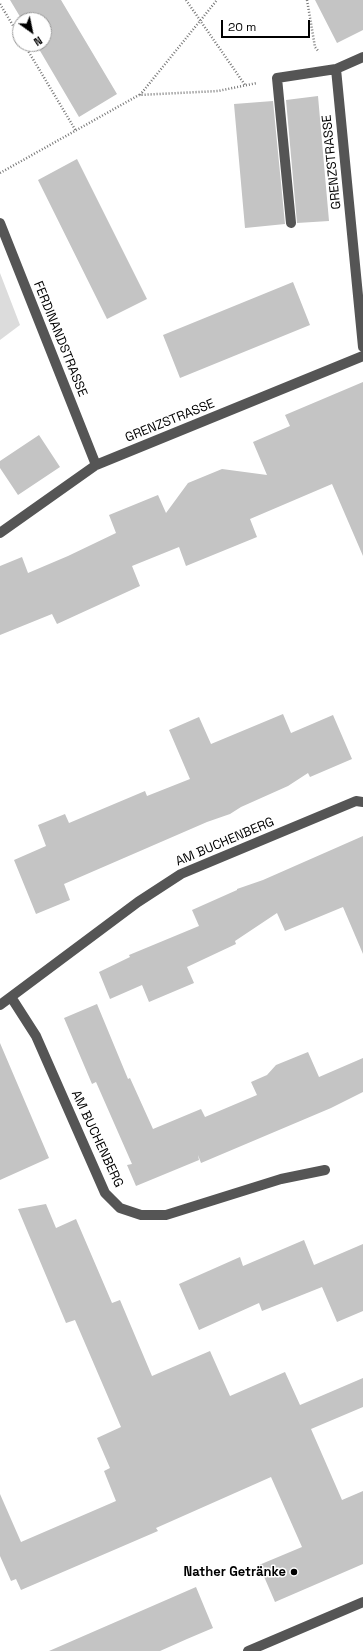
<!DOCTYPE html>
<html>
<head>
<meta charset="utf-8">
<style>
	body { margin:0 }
	#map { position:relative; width:363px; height:1651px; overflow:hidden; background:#fff; font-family:"Space Grotesk",sans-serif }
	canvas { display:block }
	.north { position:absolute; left:12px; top:12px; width:40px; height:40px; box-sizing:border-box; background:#fff; border:1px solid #999; border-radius:50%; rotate:147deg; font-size:11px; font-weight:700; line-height:16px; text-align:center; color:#000 }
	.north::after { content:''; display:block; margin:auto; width:14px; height:18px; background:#000; clip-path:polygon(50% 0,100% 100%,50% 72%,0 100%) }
	.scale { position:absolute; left:221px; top:20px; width:89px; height:18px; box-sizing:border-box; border:2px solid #000; border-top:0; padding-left:5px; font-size:12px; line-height:14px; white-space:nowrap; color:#000; -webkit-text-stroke:3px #fff; paint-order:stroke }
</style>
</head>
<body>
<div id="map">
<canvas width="363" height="1651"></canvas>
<div class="north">N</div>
<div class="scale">20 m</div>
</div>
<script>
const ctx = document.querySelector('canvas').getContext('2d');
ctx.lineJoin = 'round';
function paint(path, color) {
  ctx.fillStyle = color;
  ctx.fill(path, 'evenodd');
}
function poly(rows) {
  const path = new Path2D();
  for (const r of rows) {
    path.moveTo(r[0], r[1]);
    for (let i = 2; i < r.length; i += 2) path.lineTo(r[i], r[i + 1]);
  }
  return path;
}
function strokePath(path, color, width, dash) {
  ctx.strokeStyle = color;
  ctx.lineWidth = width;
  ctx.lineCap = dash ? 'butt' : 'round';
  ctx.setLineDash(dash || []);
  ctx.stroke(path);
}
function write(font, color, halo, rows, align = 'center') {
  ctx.font = font + ' "Space Grotesk",sans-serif';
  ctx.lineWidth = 3;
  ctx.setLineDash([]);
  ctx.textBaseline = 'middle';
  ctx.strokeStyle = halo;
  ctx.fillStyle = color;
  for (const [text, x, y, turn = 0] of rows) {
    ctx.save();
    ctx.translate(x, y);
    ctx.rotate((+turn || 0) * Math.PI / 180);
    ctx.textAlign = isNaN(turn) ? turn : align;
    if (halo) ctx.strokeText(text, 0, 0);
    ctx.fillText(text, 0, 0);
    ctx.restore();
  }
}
paint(poly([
	[0,273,20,325,0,340]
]), '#dcdcdc');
paint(poly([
	[10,0,61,0,117,94,79,117,36,44,44,44,44,20,22,20],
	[315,0,363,0,363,30,337,43],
	[318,96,329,221,297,223,286,100],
	[273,101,285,224,245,228,234,104],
	[77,159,147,299,107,319,38,180],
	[293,282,310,325,180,378,163,335],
	[363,382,363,556,332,484,250,519,257,537,186,566,179,547,132,566,140,586,57,624,52,614,0,635,0,566,22,557,28,573,68,556,116,533,109,515,158,495,166,513,188,483,222,469,267,475,253,442,290,426,285,415],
	[39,435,60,467,18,495,0,468,0,461],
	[283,714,291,733,333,715,352,759,310,777,308,773,288,786,241,807,230,814,207,822,64,884,70,900,36,914,14,860,46,846,38,825,65,814,69,823,145,791,147,796,190,779,169,730,199,717,211,744],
	[363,836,363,954,343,907,285,931,277,913,235,941,236,944,187,967,194,983,149,1002,142,985,110,999,99,972,130,957,129,955,199,926,192,910,237,890,237,889,263,880],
	[97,1004,128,1079,130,1078,153,1129,201,1109,205,1117,257,1095,251,1082,267,1075,276,1065,308,1052,319,1077,363,1058,363,1092,331,1108,201,1163,198,1155,199,1160,136,1186,127,1165,132,1164,96,1082,92,1084,64,1018],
	[0,1043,49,1158,0,1180],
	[46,1204,56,1228,76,1219,112,1303,120,1300,152,1376,210,1351,230,1396,285,1372,300,1405,363,1378,363,1407,311,1429,342,1500,363,1491,363,1564,275,1602,259,1565,302,1547,271,1477,156,1528,158,1531,21,1590,16,1579,11,1581,0,1556,0,1494,21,1542,116,1501,104,1471,110,1468,97,1438,121,1427,75,1320,66,1323,18,1209],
	[304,1240,314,1265,363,1244,363,1311,337,1322,322,1287,262,1311,259,1303,199,1330,179,1284,240,1257,243,1266],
	[196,1587,213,1628,187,1639,160,1651,49,1651]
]), '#c4c4c4');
strokePath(poly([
	[186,0,245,85],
	[307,0,315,47,319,52],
	[0,4,20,37],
	[24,44,76,131],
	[140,95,217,0],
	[0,173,139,95,218,91,257,83]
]), '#777', 2.5, [1, 2]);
strokePath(poly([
	[336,69,363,347],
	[0,223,96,465],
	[291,223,277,78,336,69,363,57],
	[0,533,96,465,363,356],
	[11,997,36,1036,105,1193,120,1208,141,1215,166,1215,281,1179,325,1170],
	[0,1005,138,902,181,874,356,801,363,802],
	[248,1651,363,1602]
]), '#555', 10);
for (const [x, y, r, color] of [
	[294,1572,4,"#000"]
]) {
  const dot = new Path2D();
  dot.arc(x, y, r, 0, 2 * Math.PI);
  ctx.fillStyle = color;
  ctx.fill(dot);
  strokePath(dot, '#fff', 1.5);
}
write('13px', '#000', '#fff', [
	["GRENZSTRASSE",332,162,-96],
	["FERDINANDSTRASSE",60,339,68],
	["GRENZSTRASSE",170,421,-22],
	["AM BUCHENBERG",225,842,-23],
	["AM BUCHENBERG",97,1139,65]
]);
write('bold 13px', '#000', '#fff', [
	["Nather Getränke",286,1572]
], 'right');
</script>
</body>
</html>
